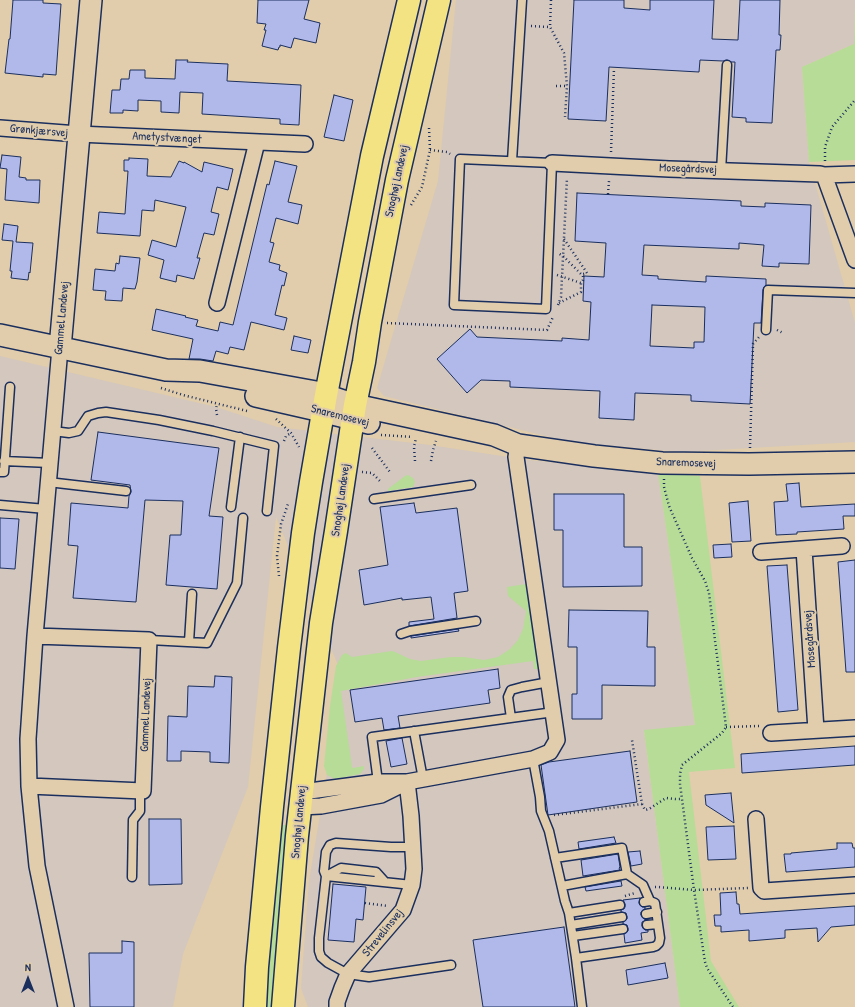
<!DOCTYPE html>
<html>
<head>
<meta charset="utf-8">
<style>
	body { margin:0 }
	#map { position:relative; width:855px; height:1007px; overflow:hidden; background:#e1cdab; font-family:"Patrick Hand",sans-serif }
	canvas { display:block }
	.north { position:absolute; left:8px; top:959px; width:40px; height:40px; -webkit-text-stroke:3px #e1cdab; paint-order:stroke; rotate:0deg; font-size:11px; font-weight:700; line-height:16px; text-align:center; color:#1b2f5e }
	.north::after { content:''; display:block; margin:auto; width:14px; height:18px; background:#1b2f5e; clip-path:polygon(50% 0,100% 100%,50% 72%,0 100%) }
</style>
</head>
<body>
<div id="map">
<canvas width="855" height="1007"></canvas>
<div class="north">N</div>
</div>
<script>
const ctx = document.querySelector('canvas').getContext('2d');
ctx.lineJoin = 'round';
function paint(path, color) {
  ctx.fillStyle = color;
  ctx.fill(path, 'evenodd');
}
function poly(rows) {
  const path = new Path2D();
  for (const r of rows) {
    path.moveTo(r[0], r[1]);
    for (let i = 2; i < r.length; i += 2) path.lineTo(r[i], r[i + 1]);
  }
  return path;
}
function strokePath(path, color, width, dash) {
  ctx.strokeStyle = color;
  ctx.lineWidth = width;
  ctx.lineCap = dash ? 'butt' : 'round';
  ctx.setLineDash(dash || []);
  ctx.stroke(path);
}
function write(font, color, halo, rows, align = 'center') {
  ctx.font = font + ' "Patrick Hand",sans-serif';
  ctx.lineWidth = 4;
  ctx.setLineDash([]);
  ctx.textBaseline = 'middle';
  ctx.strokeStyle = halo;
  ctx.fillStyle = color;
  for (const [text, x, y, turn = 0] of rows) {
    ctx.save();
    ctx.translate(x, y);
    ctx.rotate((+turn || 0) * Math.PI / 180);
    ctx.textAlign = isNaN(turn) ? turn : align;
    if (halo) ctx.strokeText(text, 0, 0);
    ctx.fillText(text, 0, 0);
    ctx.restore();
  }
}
paint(poly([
	[456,0,855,0,854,44,802,67,809,162,855,323,855,442,681,452,570,442,384,396,377,388,438,181],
	[0,356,216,407,277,427,430,445,528,460,658,473,695,725,644,731,680,1007,308,1007,301,988,309,881,343,677,276,517,248,787,183,954,173,1007,0,1007]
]), '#d3c7be');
paint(poly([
	[855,5,855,160,809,162,802,67,854,44],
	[658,473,700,476,735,768,689,772,711,961,739,1007,680,1007,644,730,695,725],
	[408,475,413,478,415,482,413,487,388,491,388,489,405,476],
	[526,584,539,669,534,669,533,661,417,677,341,691,352,767,353,768,364,766,364,769,360,774,335,779,327,775,324,766,330,706,336,666,342,655,346,653,352,657,392,651,395,652,410,659,421,661,451,657,464,657,484,660,498,657,510,649,518,640,523,629,526,611,508,596,507,587],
	[283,825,289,825,275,1007,264,1007,277,843]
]), '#b7dc97');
const building = poly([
	[13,0,43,0,43,3,61,4,56,75,43,74,43,77,5,73,9,39,10,39,13,0],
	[258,0,309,0,304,19,320,23,316,43,294,38,291,48,280,45,280,47,279,47,278,50,262,46,266,30,264,30,266,24,257,23,258,0],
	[574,0,624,0,624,8,650,10,650,0,714,0,712,39,738,40,740,0,780,0,779,35,781,35,780,50,776,50,772,123,746,122,746,118,732,117,735,62,731,62,727,60,723,61,700,60,699,72,609,67,606,121,568,119,574,0],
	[176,60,188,60,187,62,228,64,227,81,301,85,299,125,280,124,280,119,202,114,203,93,180,92,179,113,161,112,161,101,138,100,138,111,123,110,123,113,110,113,112,90,120,90,121,79,129,79,130,70,145,70,145,78,175,79,176,60],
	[334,95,353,100,344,141,324,137,334,95],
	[2,155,21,157,19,177,26,178,26,180,40,180,39,203,5,200,7,169,0,168,2,155],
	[129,158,148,159,147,176,171,177,179,161,184,163,184,162,202,172,204,162,233,169,228,190,217,187,211,212,219,214,214,235,204,233,197,258,200,258,194,279,177,275,176,282,160,278,164,260,148,255,152,240,176,247,186,207,155,200,154,211,142,210,140,236,97,233,99,212,125,214,128,171,124,171,124,160,129,160,129,158],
	[275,161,297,166,288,202,302,205,298,224,276,218,270,242,274,243,269,262,280,265,279,270,287,273,284,286,282,285,275,315,287,318,284,330,251,322,244,350,230,347,228,354,216,351,213,361,200,359,189,359,193,339,152,330,156,309,186,316,185,317,198,320,196,326,218,331,220,322,233,325,267,184,269,185,275,161],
	[577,193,741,201,741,206,765,207,765,203,811,205,809,264,779,263,779,267,762,266,764,245,739,243,739,249,644,245,642,275,658,276,658,279,706,282,706,276,766,279,766,285,764,287,763,290,761,323,754,323,750,404,691,401,691,395,635,393,634,420,599,418,600,391,510,387,510,381,481,380,467,393,437,359,470,329,477,337,562,341,562,338,589,340,591,302,583,301,584,276,604,277,606,243,575,241,577,193],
	[652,305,705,307,704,342,694,342,694,348,650,346,652,305],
	[4,224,18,226,16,242,33,243,30,273,29,272,28,280,11,278,12,271,10,271,13,241,2,240,4,224],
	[120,256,140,258,137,282,135,289,123,288,122,301,105,300,106,291,93,290,95,269,115,271,116,263,119,264,120,256],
	[294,336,311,340,308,353,291,350,294,336],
	[98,432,219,448,209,516,223,517,217,589,166,585,170,535,181,535,183,501,145,500,136,602,73,598,78,546,68,545,71,503,128,508,129,496,131,492,130,485,91,480,98,432],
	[799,483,801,507,855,504,855,516,843,516,844,529,797,532,797,534,776,535,774,502,788,501,786,484,799,483],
	[554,494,624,494,624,547,642,547,642,586,563,587,563,530,554,530,554,494],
	[748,501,751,541,732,542,729,503,748,501],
	[414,503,416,513,457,508,468,591,454,593,457,618,409,626,409,622,434,619,431,597,402,600,402,598,364,605,359,570,388,565,380,507,414,503],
	[0,518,19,519,15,569,0,568,0,518],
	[731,544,732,557,714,558,713,545,731,544],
	[855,560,855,672,846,672,838,562,855,560],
	[787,565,798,710,778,712,767,566,787,565],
	[569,610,648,611,647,647,655,647,655,686,602,685,602,719,572,719,572,694,577,694,577,647,568,647,569,610],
	[458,629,459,631,411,638,411,636,458,629],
	[498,669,500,688,488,690,490,703,398,716,400,728,384,730,382,718,355,722,350,690,498,669],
	[215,676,232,677,229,763,210,762,210,752,181,751,181,761,167,761,168,716,187,717,188,686,214,687,215,676],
	[402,738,407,764,391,767,386,741,402,738],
	[855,746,855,765,742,773,741,754,855,746],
	[630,751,637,802,548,815,541,765,549,762,630,751],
	[731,793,734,823,706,805,705,795,731,793],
	[149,819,181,819,182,884,149,885,149,819],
	[734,826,736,859,708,860,706,827,734,826],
	[614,837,616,843,579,849,578,842,614,837],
	[837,843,852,843,853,848,855,848,855,867,786,872,784,854,791,854,791,853,837,849,837,843],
	[640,851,642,864,631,866,628,852,640,851],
	[618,854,620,867,619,868,620,870,583,876,581,860,618,854],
	[621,881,622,886,586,891,585,887,621,881],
	[333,884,366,887,363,920,356,919,354,942,328,940,333,884],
	[736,892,737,904,739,904,740,914,855,906,855,925,831,927,818,942,817,928,785,930,785,938,749,941,749,930,721,932,721,926,715,926,714,915,721,915,720,893,736,892],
	[640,898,639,903,640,905,642,907,645,907,645,909,641,912,641,915,644,919,647,920,642,922,642,926,643,928,645,930,648,930,648,932,641,933,642,940,625,943,624,934,628,931,628,929,627,925,623,924,623,922,627,919,627,917,626,913,621,912,621,910,624,909,625,907,625,904,623,900,640,898],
	[564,927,575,1007,483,1007,473,940,564,927],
	[122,941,134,942,134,1007,90,1007,89,953,122,953,122,941],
	[665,963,668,978,628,985,626,970,665,963]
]);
paint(building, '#b1b9ea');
strokePath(building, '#1b2f5e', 1);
const lane = poly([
	[460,159,552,163,546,309,454,305,460,159],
	[512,161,522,0],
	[721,171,727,65],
	[766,330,768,290,855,293],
	[53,431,69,433,78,431,88,416,98,413,106,412,159,420,213,431,274,446,267,511],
	[4,461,50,463],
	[0,472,4,472,10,387],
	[48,482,126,491],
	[374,499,471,485],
	[0,505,46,509],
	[231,507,240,437],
	[401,634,410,631,476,621],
	[149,640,207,643,237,583,243,518],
	[189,642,192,594],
	[511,718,508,697,511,690,522,687,549,682],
	[414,731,423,779],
	[533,759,540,797,541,811,549,831,565,901,569,913,576,958,582,1007],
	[378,782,372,737,554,712],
	[555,858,622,848,627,874,643,885,650,901],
	[132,877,133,820,140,811,140,790],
	[385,882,376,872,341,868,326,876,324,871,326,852,330,845,336,843,391,847,412,847],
	[412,885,326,876,319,938,319,951,321,957,328,963,348,974,369,977,451,965],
	[562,886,627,874],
	[569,913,620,905],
	[646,914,657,912],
	[571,925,622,917],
	[647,925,658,924],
	[573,936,623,929],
	[576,958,653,947,656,946,659,943,660,938,655,903,650,901,644,902]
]);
const street = poly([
	[0,128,78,134,305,144],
	[552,163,669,169,820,174,824,175,855,260],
	[824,175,855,174],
	[217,303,257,142],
	[60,348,35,636,28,739,29,786,37,866,66,1007],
	[804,549,816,730],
	[761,552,842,546],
	[771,733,855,728],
	[29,786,143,791,149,640,35,636],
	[302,792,378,782,407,782,533,759,550,752,557,740,516,457,518,445],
	[300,807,321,806,381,795,405,783],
	[756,819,761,888,764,891,855,885],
	[337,1007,337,1002,342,988,348,974,403,910,412,885,414,869,411,816,407,782]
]);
const secondary = poly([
	[0,335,166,370,200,371,316,392,355,405,494,435,518,445,594,456,662,463,749,464,855,462],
	[60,348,91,0],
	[256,396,313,409,369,423]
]);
const primary = poly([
	[255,1007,257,967,272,807,289,648,303,533,311,482,326,395,372,156,409,0],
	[283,1007,297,836,321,623,336,531,355,405,364,362,370,322,397,180,439,0]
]);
strokePath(lane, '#1b2f5e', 11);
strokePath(street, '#1b2f5e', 18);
strokePath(secondary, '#1b2f5e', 24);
strokePath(primary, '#1b2f5e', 25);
strokePath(poly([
	[551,0,550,27,564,53,567,86,565,117],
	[531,26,550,27],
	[556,86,567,86],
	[430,150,447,152,450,154],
	[611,152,614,68],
	[825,161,825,147,832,127,855,100],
	[608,194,609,181],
	[411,205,422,187,430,150,429,128],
	[564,239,587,273,583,274,583,276],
	[557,275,581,283,583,280,583,276,563,256,558,253],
	[559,303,581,292,581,283],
	[558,305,561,297,567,178],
	[387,323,547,330,553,317],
	[777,330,783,333],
	[161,388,183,395,247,411],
	[217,415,216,409,217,404],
	[276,419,291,433,299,447],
	[381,435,412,437],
	[284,441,286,436,291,433],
	[372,448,390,472],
	[750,448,753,344,759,337],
	[415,461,414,447,416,438],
	[431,461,433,450,436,441],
	[362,472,372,473,380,481],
	[664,479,664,487,669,506,692,558,705,581,709,593,726,727,722,733,682,765,680,774,680,784,694,890,705,962,707,968,733,1007],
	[279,576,277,556,281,524,288,504],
	[726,727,759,726],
	[642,804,645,810,649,809,666,798,675,799,682,799],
	[554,815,642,804,632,740],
	[655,887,658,887,694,890,748,888],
	[625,896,635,893],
	[365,903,388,906]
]), '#1b2f5e', 2.5, [1, 3]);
strokePath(lane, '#e1cdab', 8);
strokePath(street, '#e1cdab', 15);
strokePath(secondary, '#e1cdab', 21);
strokePath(primary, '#f4e382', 22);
write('12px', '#1b2f5e', '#e1cdab', [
	["Grønkjærsvej",39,131,5],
	["Ametystvænget",167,138,3],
	["Mosegårdsvej",688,169,2],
	["Snoghøj Landevej",397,181,-78],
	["Gammel Landevej",62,318,-85],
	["Snaremosevej",340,416,14],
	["Snaremosevej",686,463,2],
	["Snoghøj Landevej",341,500,-82],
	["Mosegårdsvej",810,639,-94],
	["Gammel Landevej",146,715,-88],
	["Snoghøj Landevej",299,822,-85],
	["Strevelinsvej",383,933,-51]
]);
</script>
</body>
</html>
